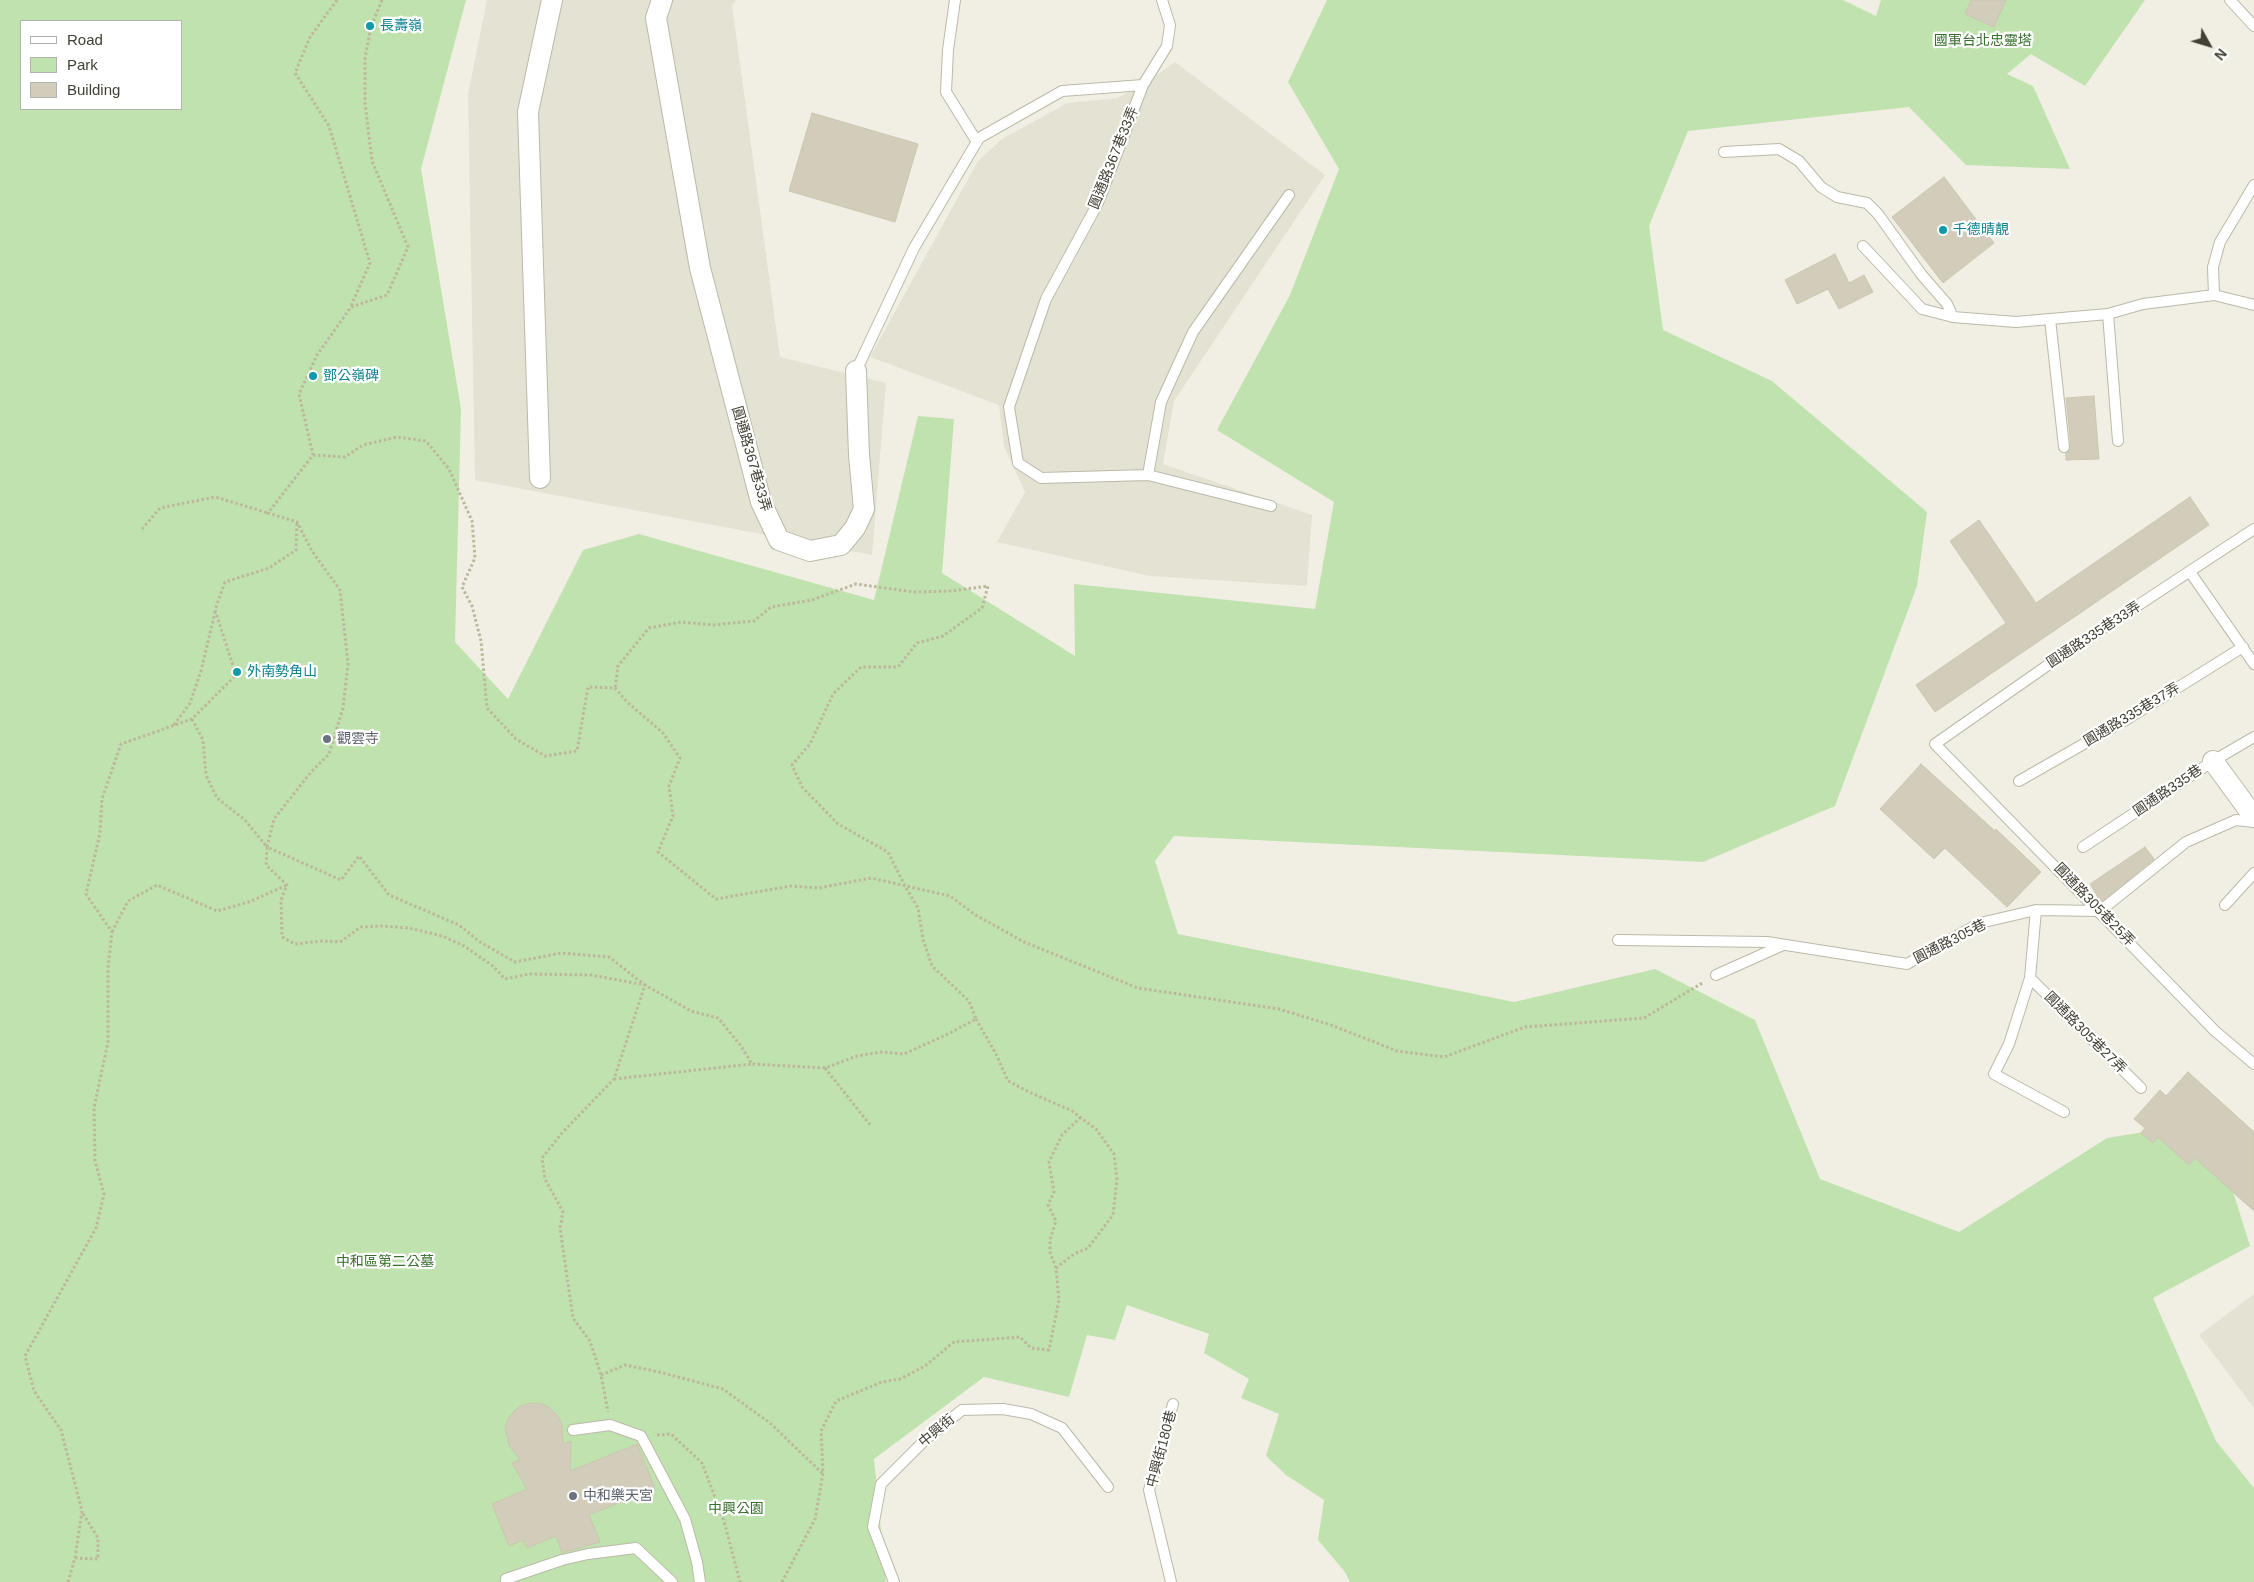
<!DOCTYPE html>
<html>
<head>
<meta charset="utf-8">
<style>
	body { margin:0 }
	#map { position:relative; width:2254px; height:1582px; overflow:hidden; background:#f1efe4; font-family:Arial,sans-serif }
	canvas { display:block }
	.legend { position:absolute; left:20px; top:20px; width:162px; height:90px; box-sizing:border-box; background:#fff; border:1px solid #b3b3ae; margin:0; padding:6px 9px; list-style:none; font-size:15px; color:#424034 }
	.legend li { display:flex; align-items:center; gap:10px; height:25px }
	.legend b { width:25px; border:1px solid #b3b3ae }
	.north { position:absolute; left:2184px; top:20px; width:50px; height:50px; -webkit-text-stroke:4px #fff; paint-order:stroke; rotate:129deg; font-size:14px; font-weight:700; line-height:20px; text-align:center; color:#424034 }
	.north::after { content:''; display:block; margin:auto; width:18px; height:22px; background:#424034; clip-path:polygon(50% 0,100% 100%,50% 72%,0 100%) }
</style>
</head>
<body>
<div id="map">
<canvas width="2254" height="1582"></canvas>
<ul class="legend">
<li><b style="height:6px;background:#fff"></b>Road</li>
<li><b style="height:14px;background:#c0e2af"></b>Park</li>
<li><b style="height:14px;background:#d1cdba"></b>Building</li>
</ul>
<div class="north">N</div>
</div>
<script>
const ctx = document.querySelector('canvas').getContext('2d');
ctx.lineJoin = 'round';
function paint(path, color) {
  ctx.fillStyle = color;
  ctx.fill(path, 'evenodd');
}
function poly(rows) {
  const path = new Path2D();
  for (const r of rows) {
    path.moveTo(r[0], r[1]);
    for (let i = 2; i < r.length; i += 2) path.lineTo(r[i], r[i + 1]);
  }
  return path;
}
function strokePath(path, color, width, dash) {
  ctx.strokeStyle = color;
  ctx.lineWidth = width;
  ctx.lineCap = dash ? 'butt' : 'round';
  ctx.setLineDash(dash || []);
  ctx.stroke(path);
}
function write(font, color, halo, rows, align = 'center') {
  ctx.font = font + ' Arial,"Noto Sans TC",sans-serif';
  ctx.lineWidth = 4.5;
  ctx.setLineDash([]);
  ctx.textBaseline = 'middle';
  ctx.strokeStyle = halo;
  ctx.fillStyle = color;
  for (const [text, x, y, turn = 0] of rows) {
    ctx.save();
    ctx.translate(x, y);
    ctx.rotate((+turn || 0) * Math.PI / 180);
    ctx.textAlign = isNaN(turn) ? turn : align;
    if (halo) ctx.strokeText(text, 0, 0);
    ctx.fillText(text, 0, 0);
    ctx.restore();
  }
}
paint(poly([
	[487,0,736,0,732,5,780,357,886,383,872,555,475,480,468,94],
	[1175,62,1325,175,1174,401,1163,464,1312,515,1307,586,1150,576,997,542,1025,492,1004,446,999,405,870,357,978,161,1002,139,1067,103,1117,98,1143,85],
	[2254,1294,2254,1408,2199,1335]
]), '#e4e2d2');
paint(poly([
	[0,0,466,0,421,169,461,409,455,642,508,699,583,550,639,534,874,600,918,416,954,419,942,573,1075,656,1074,584,1315,609,1334,502,1217,430,1290,295,1339,169,1288,82,1327,0,1843,0,1876,16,1881,0,2145,0,2085,86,2031,54,2007,74,2033,86,2070,169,1966,165,1909,107,1688,131,1649,226,1663,330,1772,381,1927,512,1917,586,1835,806,1703,862,1174,836,1155,861,1178,934,1514,1002,1655,969,1755,1020,1820,1179,1959,1232,2107,1138,2211,1121,2250,1246,2153,1298,2216,1441,2254,1488,2254,1582,1350,1582,1345,1572,1318,1540,1324,1500,1286,1475,1266,1456,1279,1414,1241,1398,1249,1379,1204,1353,1209,1334,1127,1305,1115,1340,1087,1335,1069,1397,984,1377,874,1459,886,1582,0,1582],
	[21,21,181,21,181,109,21,109]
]), '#c0e2af');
const building = poly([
	[1971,0,2006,0,1994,27,1965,14,1971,0],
	[812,113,918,144,895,222,789,191,812,113],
	[1944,177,1994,243,1943,283,1892,217,1944,177],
	[1835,254,1849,283,1864,275,1873,292,1839,309,1828,289,1797,304,1785,280,1835,254],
	[2094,396,2099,459,2066,460,2066,453,2071,446,2066,398,2094,396],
	[2190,497,2209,525,1935,712,1916,685,2006,623,1950,541,1979,520,2036,603,2190,497],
	[1921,764,1995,831,1996,829,2041,872,2007,907,1945,848,1934,859,1880,809,1921,764],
	[2145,847,2154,859,2101,902,2090,884,2145,847],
	[2188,1072,2254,1132,2254,1211,2195,1158,2189,1165,2158,1137,2153,1143,2141,1133,2145,1128,2134,1119,2160,1090,2166,1096,2188,1072],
	[533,1403,543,1404,551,1409,558,1416,562,1425,563,1444,571,1441,570,1471,637,1444,655,1488,589,1515,600,1542,562,1553,556,1536,527,1548,523,1540,509,1546,492,1504,527,1489,512,1463,520,1460,509,1445,505,1427,509,1418,515,1410,523,1405,533,1403]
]);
paint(building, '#d1cdba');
strokePath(building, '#cbc6ae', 1);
const lane = poly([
	[955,0,948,50,946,92,977,142],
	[1162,0,1170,25,1167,46,1143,85,1098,203,1046,299,1009,407,1018,463,1041,478,1148,475,1271,506],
	[2230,0,2254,26],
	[1724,152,1779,149,1799,161,1821,187,1837,197,1867,203,1878,214,1921,274,1947,304,1953,317],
	[1863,246,1922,309,1953,317,2016,322,2050,319,2108,314,2143,304,2214,295,2254,305],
	[2214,295,2213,267,2220,242,2254,185],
	[2108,314,2118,441],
	[2050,319,2064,447],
	[856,371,914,248,979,138,1062,91,1143,85],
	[1148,475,1161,402,1193,332,1289,195],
	[2254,529,2058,658,1935,744,2215,1031,2254,1064],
	[2190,572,2254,664],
	[2019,781,2129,718,2243,647],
	[2083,847,2213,761,2254,737],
	[2225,905,2254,873],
	[2036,910,2030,978,2009,1044,1994,1074,2064,1112],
	[1618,940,1767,942,1907,964,1980,923,2036,910,2100,911,2186,842,2236,820,2254,822],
	[1716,975,1783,945],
	[2030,978,2141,1088],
	[573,1430,610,1425,641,1436,685,1519,697,1562,700,1582],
	[506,1582,506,1579,562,1560,588,1554,636,1548,672,1582],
	[894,1582,873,1527,881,1484,927,1438,962,1410,1003,1409,1031,1414,1062,1428,1108,1487],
	[1171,1582,1149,1490,1173,1404]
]);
const street = poly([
	[662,0,656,18,700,268,761,502,779,540,810,551,841,545,855,528,864,509,859,455,856,371],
	[540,478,528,112,552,0],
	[2213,761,2254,817]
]);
strokePath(lane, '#bbb9a7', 12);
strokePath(street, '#bbb9a7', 22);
strokePath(poly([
	[337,0,310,37,295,73,329,126,370,263,351,306],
	[382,0,371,27,365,58,365,103,372,161,408,247,387,295,351,307,317,355,299,394,313,455,268,513,297,522,312,551,340,590,348,664,343,708,329,754,311,772,274,819,267,847,341,880,359,856,389,895,459,925,480,942,515,962,561,953,609,957,645,985,614,1079,562,1133,542,1158,545,1179,563,1212,560,1228,573,1318,590,1341,601,1375,608,1412],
	[313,455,345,457,363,445,397,437,426,441,449,469,472,521,475,558,462,587,472,606,481,641,487,708,516,739,545,756,577,751,588,687,615,688,627,702,663,733,680,758,669,786,673,816,658,852,716,899,791,886,819,888,871,878,950,896,974,914,1024,942,1138,988,1279,1009,1331,1025,1397,1051,1444,1057,1525,1027,1644,1018,1704,982],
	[142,529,160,508,215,497,268,513],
	[192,719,203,740,206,775,217,798,245,820,267,847,266,865,287,885,281,900,282,937,295,944,322,941,340,942,361,927,381,926,409,928,442,936,464,946,493,966,505,979,529,974,591,975,645,985,691,1011,718,1018,741,1046,752,1064,825,1068,857,1056,881,1052,904,1054,946,1035,976,1019,969,1001,932,966,923,939,918,908,905,886,888,852,838,824,802,787,792,765,810,744,833,694,861,667,898,667,917,643,943,636,982,608,988,586,952,591,914,592,856,584,812,600,771,607,754,621,713,625,681,622,649,628,618,666,615,688],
	[174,725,190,703,201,671,215,612],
	[112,932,128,901,157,885,217,911,249,902,287,885],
	[825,1068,871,1126],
	[614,1079,752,1064],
	[1056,1268,1050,1252,1050,1240,1056,1221,1048,1205,1054,1192,1049,1162,1062,1135,1081,1117],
	[601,1375,625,1365,659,1372,723,1389,770,1423,822,1473],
	[657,1435,671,1434,702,1463,724,1521,740,1582],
	[75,1558,98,1559,98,1538,82,1512],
	[68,1582,75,1558,82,1511,61,1430,34,1391,25,1356,96,1228,104,1194,95,1161,94,1108,108,1042,108,968,112,932,86,894,100,833,102,799,121,744,192,719,236,675,215,610,225,582,269,568,296,550,297,522],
	[782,1582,815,1519,823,1473,821,1431,836,1401,882,1382,900,1379,925,1366,954,1342,1020,1337,1031,1348,1049,1350,1059,1300,1056,1268,1074,1254,1088,1248,1113,1215,1117,1179,1114,1154,1096,1129,1072,1111,1031,1093,1008,1081,996,1054,976,1019]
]), '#bcb79a', 3, [2.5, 2.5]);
strokePath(lane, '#fff', 10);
strokePath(street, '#fff', 20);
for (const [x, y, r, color] of [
	[370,26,5,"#0f9aa8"],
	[1943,230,5,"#0f9aa8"],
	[313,376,5,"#0f9aa8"],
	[237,672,5,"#0f9aa8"],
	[327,739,5,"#6b7280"],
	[573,1496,5,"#6b7280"]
]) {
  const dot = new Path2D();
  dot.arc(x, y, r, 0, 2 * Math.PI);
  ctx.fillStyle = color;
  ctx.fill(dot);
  strokePath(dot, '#fff', 2);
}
write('14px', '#0d838f', '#fff', [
	["長壽嶺",380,26],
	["千德晴靚",1953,230],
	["鄧公嶺碑",323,376],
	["外南勢角山",247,672]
], 'left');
write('14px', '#386f2d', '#fff', [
	["國軍台北忠靈塔",1983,41],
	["中和區第二公墓",385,1262],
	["中興公園",736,1509]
]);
write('14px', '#424034', '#fff', [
	["圓通路367巷33弄",1114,158,-68],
	["圓通路367巷33弄",751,459,74],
	["圓通路335巷33弄",2094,635,-33],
	["圓通路335巷37弄",2132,715,-31],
	["圓通路335巷",2168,791,-34],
	["圓通路305巷25弄",2094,905,46],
	["圓通路305巷",1950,942,-27],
	["圓通路305巷27弄",2085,1033,45],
	["中興街",937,1431,-40],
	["中興街180巷",1162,1449,-75]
]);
write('14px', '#5b616d', '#fff', [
	["觀雲寺",337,739],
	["中和樂天宮",583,1496]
], 'left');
</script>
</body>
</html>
